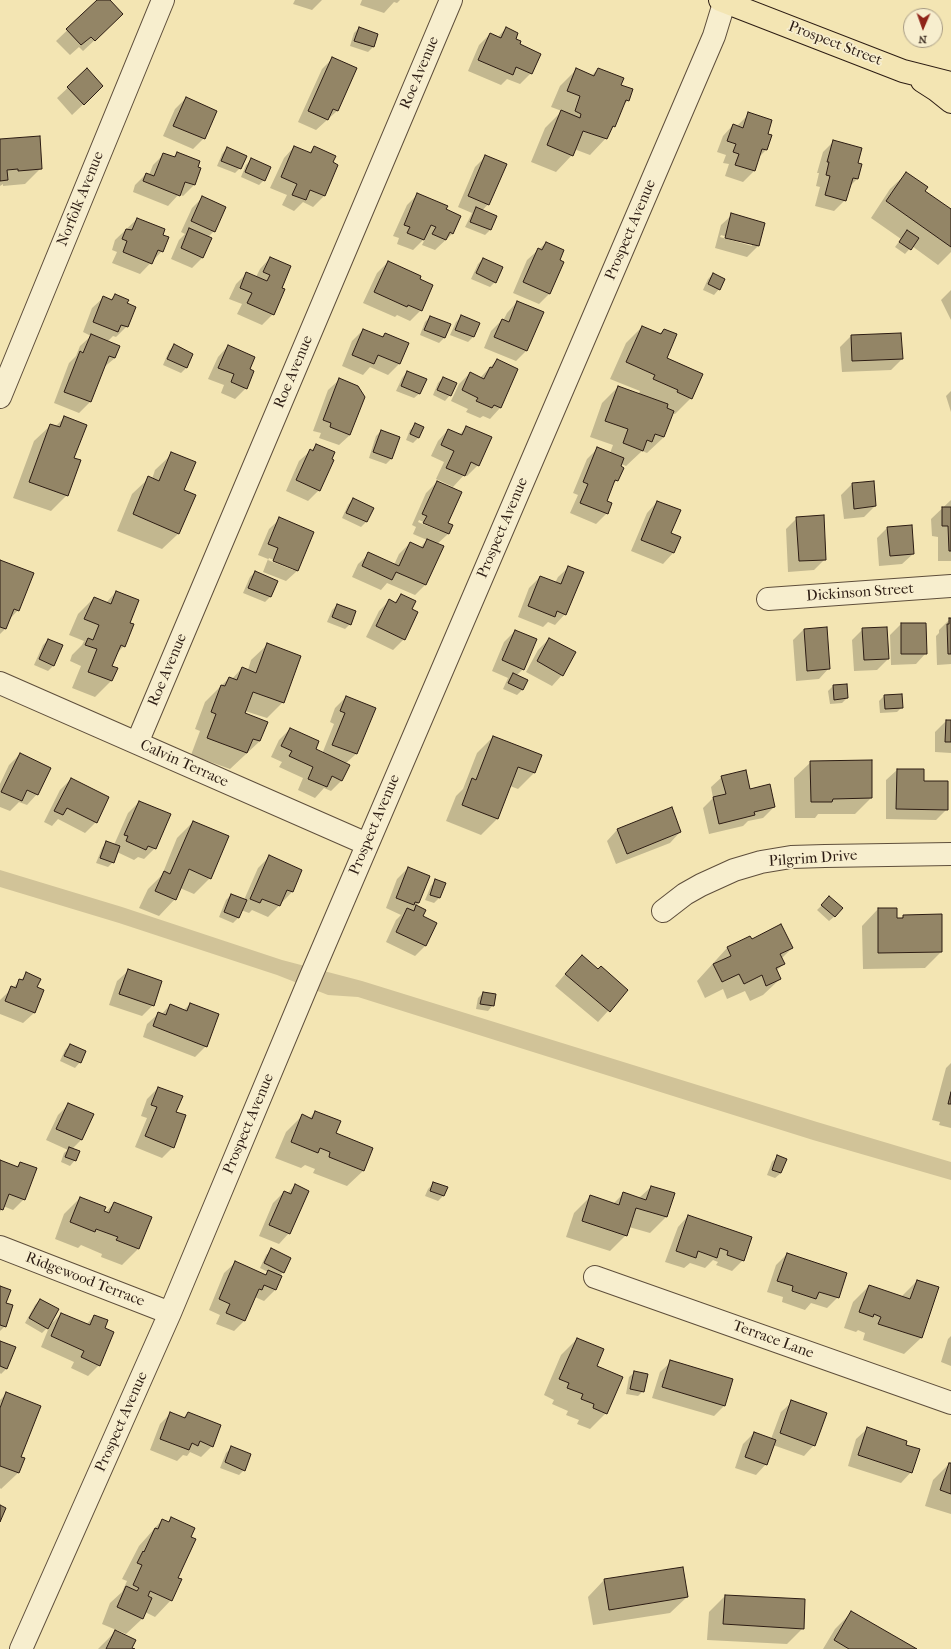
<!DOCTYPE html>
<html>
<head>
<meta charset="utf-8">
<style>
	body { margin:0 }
	#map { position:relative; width:951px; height:1649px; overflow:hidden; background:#f3e5b3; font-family:"IM FELL French Canon",serif }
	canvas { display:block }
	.north { position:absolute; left:903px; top:8px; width:40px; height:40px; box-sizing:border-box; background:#f7eece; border:1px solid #a69a83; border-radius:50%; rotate:182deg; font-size:11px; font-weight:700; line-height:16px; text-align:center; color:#2c1c13 }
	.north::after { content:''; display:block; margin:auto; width:14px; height:18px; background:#8f2418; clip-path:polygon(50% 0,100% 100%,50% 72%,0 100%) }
</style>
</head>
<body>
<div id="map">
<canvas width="951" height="1649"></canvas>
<div class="north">N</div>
</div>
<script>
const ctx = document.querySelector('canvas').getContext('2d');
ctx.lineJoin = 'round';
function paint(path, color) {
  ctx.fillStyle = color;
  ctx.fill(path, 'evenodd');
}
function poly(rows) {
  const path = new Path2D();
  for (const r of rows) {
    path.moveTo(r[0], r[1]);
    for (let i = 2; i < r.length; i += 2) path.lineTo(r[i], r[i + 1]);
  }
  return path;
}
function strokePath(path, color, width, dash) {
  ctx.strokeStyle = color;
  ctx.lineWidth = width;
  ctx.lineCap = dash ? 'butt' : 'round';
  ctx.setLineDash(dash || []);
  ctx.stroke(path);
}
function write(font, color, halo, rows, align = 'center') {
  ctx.font = font + ' "IM FELL French Canon",serif';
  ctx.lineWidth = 3.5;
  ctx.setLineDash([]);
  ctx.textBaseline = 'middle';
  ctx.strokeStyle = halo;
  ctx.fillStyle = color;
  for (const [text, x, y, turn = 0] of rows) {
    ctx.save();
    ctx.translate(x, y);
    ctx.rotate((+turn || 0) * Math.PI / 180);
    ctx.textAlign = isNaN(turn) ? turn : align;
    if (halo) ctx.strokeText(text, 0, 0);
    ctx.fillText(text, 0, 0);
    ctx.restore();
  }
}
paint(poly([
	[0,870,122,907,282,960,362,981,817,1122,951,1162,951,1180,813,1140,358,997,328,995,277,975,119,923,0,887]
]), '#d1c398');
paint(poly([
	[99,0,108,0,111,25,83,51,79,47,70,55,56,41],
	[295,0,322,0,312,10,293,4],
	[362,0,400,0,397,3,394,2,384,13,360,5],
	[359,28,377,35,373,47,368,52,350,46,354,33],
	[506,28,514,39,531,73,520,84,507,79,501,85,468,71,479,45,490,34,498,37],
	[333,58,356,68,337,111,316,130,298,122,322,69],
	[598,69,620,85,628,100,623,106,614,126,609,131,606,138,590,155,574,149,572,155,556,172,531,162,545,128,562,111,551,107,560,86,576,70,591,76],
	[87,70,91,97,72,115,57,98],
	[186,98,204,138,193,149,163,136,175,109],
	[749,114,767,134,766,150,758,158,754,171,743,182,725,176,729,164,723,163,726,155,717,152,723,136,733,125,737,126],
	[0,140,41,168,25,184,3,186,3,184,0,186],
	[834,141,856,164,857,179,849,187,845,200,834,211,815,206,820,187,816,186,819,173,817,173,823,152],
	[294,147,309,153,314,147,332,163,337,165,324,196,313,207,303,202,294,211,282,205,287,195,270,188,284,158],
	[227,148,240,168,235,173,217,166,222,154],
	[178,153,200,169,194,185,183,196,179,194,168,206,133,192,135,185,146,174,149,175,153,165,164,154,173,157],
	[486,156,488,204,482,211,490,230,485,235,465,227,472,213,458,207,475,167],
	[251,160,264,180,259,185,241,177,246,165],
	[907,173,924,191,951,210,951,252,938,265,912,246,905,254,895,247,901,239,871,218,890,189],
	[418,194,445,210,453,233,435,250,422,245,426,237,413,250,397,244,399,238,393,236,407,205],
	[202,198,214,231,208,237,203,257,192,268,171,259,179,240,185,234,181,232,192,208],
	[732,215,764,223,758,246,747,257,715,248,721,225],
	[721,235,752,244,752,246,720,237],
	[137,219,161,235,162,251,140,274,112,263,117,252,112,250,115,240],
	[546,243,550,293,539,304,513,293,527,260],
	[270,258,280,288,273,314,262,325,237,314,242,304,229,299,236,284,247,273,256,277,260,269],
	[483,259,495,282,490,287,471,279,478,264],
	[388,262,421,310,410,321,397,315,395,317,363,303,377,273],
	[713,274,724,279,719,289,714,295,703,290,708,279],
	[951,290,951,320,941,300],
	[115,296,126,304,127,326,116,337,113,336,107,342,115,358,103,368,90,402,79,413,54,403,69,363,76,356,80,346,91,336,83,332,92,308,103,298,110,300],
	[517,302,527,350,516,361,484,348,491,331,502,320,503,321,507,313],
	[430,317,444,338,439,343,420,335,425,322],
	[461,317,478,324,473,337,468,342,450,335,456,322],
	[642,327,659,334,664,330,666,359,691,398,675,414,672,413,664,437,647,453,642,451,626,466,621,464,617,480,612,485,605,501,607,513,596,524,570,513,578,495,573,493,587,459,598,448,610,453,613,445,590,437,602,403,618,387,639,394,640,391,610,379,626,343],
	[363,330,381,338,385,334,407,344,399,364,388,375,370,367,363,375,342,366,352,341],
	[851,336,902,359,891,370,842,372,840,347],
	[174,346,192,354,186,368,181,373,163,365,169,351],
	[228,346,249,370,246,388,235,399,221,393,224,385,208,379,218,357],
	[497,360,517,369,500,408,490,419,483,416,480,418,466,412,468,409,451,401,459,384,470,373,480,378],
	[407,372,420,393,414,398,396,391,402,378],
	[443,378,450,395,445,401,433,395,438,383],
	[339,380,350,435,339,445,319,438,321,433,313,431,328,390],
	[951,391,951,412,946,396],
	[64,418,73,459,67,495,51,511,13,498,34,441,51,425,56,426],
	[415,425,418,438,413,443,406,440,410,430],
	[467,427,478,465,467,476,464,475,453,487,436,479,444,462,431,456,438,441,448,430,459,435],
	[381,431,391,459,386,464,369,458,376,436],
	[317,445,319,490,308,501,286,491,299,461],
	[172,454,183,491,179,533,162,549,117,531,132,494,149,478,152,479,155,470],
	[437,482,448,534,437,544,425,585,415,595,387,583,381,590,352,577,358,564,369,554,394,565,399,554,410,543,420,548,427,540,413,534,416,527,412,525,426,493],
	[419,520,440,529,440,531,418,522],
	[852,484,875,506,864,517,844,519,841,495],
	[353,499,372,508,366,522,361,527,342,518,348,505],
	[951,500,951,561,938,561,938,537,932,536,931,519],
	[657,502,670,533,680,537,673,553,663,564,631,551,647,513],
	[797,518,825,559,814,570,788,572,786,529],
	[280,519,297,571,286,581,263,572,268,559,258,555,269,529],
	[269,558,293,568,293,570,268,560],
	[888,527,913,554,902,564,879,566,877,538],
	[0,561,18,610,9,620,5,629,0,634],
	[569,567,565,614,555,625,548,622,543,627,518,617,529,588,540,577,555,583,558,577],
	[255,572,277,581,270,597,265,602,243,593,250,577],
	[116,592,129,623,124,646,116,654,111,667,111,681,95,697,72,688,81,666,70,661,72,655,82,645,84,641,69,635,78,614,94,598,106,603],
	[401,595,411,609,404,639,393,650,366,637,379,611,389,601,394,603],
	[337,605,350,624,345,629,327,622,332,610],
	[950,619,951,619,951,664,937,665,936,636,939,633,939,630],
	[901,624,925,624,926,653,916,664,891,665,890,635],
	[804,629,829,668,819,679,796,681,793,640],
	[863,629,888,659,877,670,854,671,852,640],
	[515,631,523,669,516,676,527,680,522,690,517,695,503,689,508,678,492,671,504,642],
	[549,639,562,675,552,686,526,672,538,650],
	[48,640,53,666,48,671,34,665,43,645],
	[268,644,283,702,267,718,245,711,244,714,260,741,230,769,191,755,200,731,195,729,205,702,229,678,232,679,242,668,248,670,251,660],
	[833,686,847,698,842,703,830,704,828,691],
	[884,696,902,707,897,712,880,713,879,701],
	[346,697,374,708,356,754,345,764,342,780,331,791,324,788,315,798,298,790,303,778,279,767,282,762,271,757,279,740,290,729,314,750,322,754,334,724,330,722,335,708],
	[946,721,951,721,951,753,935,752,935,732],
	[493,737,541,755,534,773,518,789,510,786,497,819,481,835,446,821,456,796,463,789,477,753],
	[20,754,37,794,27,805,19,802,10,811,0,807,0,784,9,765],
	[811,762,871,798,855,814,818,814,815,818,795,818,794,778],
	[897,770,923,770,923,782,947,809,936,820,886,819,886,780],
	[722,777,750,790,774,807,763,818,748,821,743,826,709,834,703,808,713,798,711,787],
	[71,779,96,822,85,833,58,819,52,826,44,822,60,790],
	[139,802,155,848,144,859,138,857,134,860,117,852,113,862,108,867,96,863,102,848,107,842,114,845,128,813],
	[193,822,210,878,194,894,180,888,175,899,159,916,139,908,148,889,162,875,177,838],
	[617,830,680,832,670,843,616,864,607,841],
	[269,857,301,871,292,892,268,917,252,910,249,913,241,910,238,918,233,923,219,917,226,900,231,895,244,900,258,868],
	[408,868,419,903,416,906,425,910,422,917,426,945,415,956,386,942,396,920,401,915,386,908,397,879],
	[436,880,444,884,439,898,434,903,425,900,431,886],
	[824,903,835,916,829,921,817,910],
	[878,909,896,918,900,919,904,916,941,952,925,968,863,969,862,926],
	[750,937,751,940,792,948,781,959,784,964,776,971,780,979,763,995,750,1001,745,991,727,999,723,989,705,998,697,981,727,948],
	[571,967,598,970,627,990,598,1022,555,986],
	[128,971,153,1005,142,1016,109,1005,117,981],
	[27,974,36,987,43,990,34,1013,23,1023,0,1014,0,1000],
	[483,993,495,995,493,1005,488,1011,476,1009,478,998],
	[190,1004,206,1046,195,1057,143,1037,147,1024,158,1014,161,1015,170,1005,184,1010],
	[70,1045,80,1062,75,1068,60,1061,65,1050],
	[951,1063,951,1128,939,1125,940,1122,932,1120,946,1068],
	[158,1088,173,1147,162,1158,135,1147,147,1118,141,1116,147,1099],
	[69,1104,92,1115,81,1140,72,1149,75,1160,70,1166,61,1162,64,1153,68,1150,46,1140,58,1115],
	[315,1112,335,1133,364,1170,347,1186,313,1173,315,1169,305,1165,301,1168,275,1158,286,1132,302,1116,309,1119],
	[777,1157,781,1173,775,1178,767,1175,772,1162],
	[0,1161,16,1167,21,1163,24,1199,13,1210,3,1206,0,1212],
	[433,1184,443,1196,438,1201,425,1196,428,1189],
	[295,1185,289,1233,279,1244,259,1236,273,1203,284,1192,287,1194],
	[651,1187,673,1194,666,1217,650,1233,629,1227,626,1235,610,1251,566,1237,574,1213,590,1197,613,1204,624,1193,639,1198],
	[80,1198,105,1212,114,1204,138,1249,122,1265,101,1257,102,1254,81,1245,78,1248,55,1239,64,1214],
	[688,1216,743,1260,732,1271,716,1265,718,1262,713,1260,705,1268,690,1263,684,1268,665,1262,678,1227],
	[272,1250,283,1272,280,1276,275,1290,264,1301,255,1297,244,1321,234,1331,216,1324,220,1315,209,1310,224,1273,235,1263,265,1275,268,1272,260,1268,266,1255],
	[787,1254,838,1297,827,1308,811,1303,805,1310,782,1302,783,1297,767,1292,776,1265],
	[917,1281,937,1288,921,1338,904,1354,863,1340,865,1333,858,1330,856,1332,844,1328,853,1302,869,1286,901,1297],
	[0,1287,5,1303,5,1326,0,1331],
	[40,1300,49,1326,61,1314,86,1325,94,1316,104,1328,99,1365,88,1376,71,1368,74,1362,41,1347,50,1325,42,1333,25,1323,35,1305],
	[951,1336,951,1366,941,1362,948,1339],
	[577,1339,596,1366,606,1413,590,1429,577,1424,579,1420,566,1415,568,1411,552,1404,554,1400,544,1395,561,1355],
	[0,1342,6,1369,1,1374,0,1373],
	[671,1362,724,1406,714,1416,652,1398,660,1372],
	[635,1372,643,1391,638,1396,626,1394,629,1377],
	[6,1394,20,1458,23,1459,18,1473,1,1489,0,1488,0,1400],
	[792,1402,814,1445,804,1456,773,1445,766,1464,756,1475,735,1468,743,1444,754,1433,771,1439,781,1412],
	[188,1413,212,1446,201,1457,190,1452,187,1456,183,1455,177,1461,150,1450,160,1424,170,1414,183,1418],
	[867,1429,905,1446,911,1472,901,1483,848,1466,856,1439],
	[231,1448,244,1470,239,1475,220,1468,226,1453],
	[949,1464,951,1464,951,1514,925,1506,933,1480],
	[171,1519,190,1538,171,1600,155,1617,145,1612,143,1618,126,1634,102,1624,110,1603,122,1592,127,1581,122,1579,139,1546,162,1520,167,1523],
	[604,1580,687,1597,670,1613,593,1625,588,1597],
	[725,1596,803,1628,787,1644,707,1640,709,1612],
	[851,1613,915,1649,823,1649,835,1629],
	[115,1632,132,1649,98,1649]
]), '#0003');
const building = poly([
	[97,0,110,0,123,14,95,41,91,37,81,45,66,29,97,0],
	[359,27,378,34,374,47,354,41,359,27],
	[506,27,518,33,516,39,521,41,520,44,541,54,532,74,516,67,513,75,478,60,490,33,501,38,506,27],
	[332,57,357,68,338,111,333,109,328,120,308,111,332,57],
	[87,68,103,86,84,105,67,87,87,68],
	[576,68,594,76,598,68,624,78,621,85,633,89,629,101,626,100,615,127,613,126,607,139,583,131,573,156,547,145,561,110,580,118,581,114,575,111,580,96,567,91,576,68],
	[186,97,217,111,205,139,173,126,186,97],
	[748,112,772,120,768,134,772,135,767,150,762,149,755,171,735,165,739,154,733,152,736,144,727,141,733,124,743,128,748,112],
	[40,136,42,169,18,171,18,169,7,170,8,180,0,181,0,139,40,136],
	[833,140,862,148,858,163,862,164,858,179,853,178,846,201,825,195,830,176,826,175,829,162,827,162,833,140],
	[294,146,311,153,314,146,336,156,333,162,338,165,325,196,310,190,306,200,292,195,297,184,281,177,294,146],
	[227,147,247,156,241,169,221,161,227,147],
	[177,152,200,161,198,167,201,168,195,185,185,182,180,196,143,181,146,173,154,176,163,153,175,157,177,152],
	[485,155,507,164,489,205,468,196,485,155],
	[251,158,271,167,265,181,245,172,251,158],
	[906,172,928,187,925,191,951,209,951,247,886,201,906,172],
	[417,193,448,206,446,209,461,216,453,234,450,232,446,240,432,234,436,227,431,225,424,240,407,233,410,227,404,225,417,193],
	[202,196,226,207,215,232,191,221,202,196],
	[476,207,497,216,491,230,470,222,476,207],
	[731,213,765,223,759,246,725,238,731,213],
	[137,218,165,229,163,235,169,237,163,252,158,250,152,264,123,252,127,241,122,239,126,229,132,230,137,218],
	[189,228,212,238,203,258,181,248,189,228],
	[907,230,919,238,911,250,899,242,907,230],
	[546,242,564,250,560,260,564,262,550,294,523,282,538,248,542,250,546,242],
	[270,257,291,266,282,288,285,289,274,315,247,303,252,293,240,288,246,272,267,281,270,275,263,272,270,257],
	[483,258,503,267,496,283,476,273,483,258],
	[388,261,421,276,420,279,433,285,422,311,408,305,407,307,374,292,388,261],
	[713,273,725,279,720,290,708,284,713,273],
	[115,294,129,300,127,303,136,307,128,327,121,325,118,332,93,322,103,296,112,300,115,294],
	[517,301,544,312,527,351,494,337,502,319,509,322,517,301],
	[461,315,480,323,474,337,455,330,461,315],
	[430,316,451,324,445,338,424,330,430,316],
	[642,326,661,334,664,329,677,334,667,358,703,374,692,399,677,392,678,390,653,379,655,375,626,362,642,326],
	[363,329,383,337,385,333,409,343,400,364,378,355,374,364,352,355,363,329],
	[901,333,903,359,852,361,851,335,901,333],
	[91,334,120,346,115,358,109,356,91,402,64,392,80,351,83,353,91,334],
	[174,344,193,354,187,368,167,359,174,344],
	[228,345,255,357,250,369,254,371,247,389,231,382,234,374,218,368,228,345],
	[497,359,518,369,501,408,494,405,492,408,476,401,478,398,462,390,470,372,484,379,490,367,492,368,497,359],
	[407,371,427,379,420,394,401,386,407,371],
	[443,377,457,383,451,396,437,390,443,377],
	[339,378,358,386,365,397,350,435,330,427,331,423,323,420,339,378],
	[618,386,668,404,667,408,674,411,664,437,655,434,652,442,647,440,643,451,623,443,628,429,605,421,618,386],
	[64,416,87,425,74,458,81,460,68,496,29,482,50,424,60,427,64,416],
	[415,423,424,427,419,438,410,434,415,423],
	[466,426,492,437,479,466,471,462,465,476,446,468,454,451,441,445,448,429,462,435,466,426],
	[381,430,400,437,392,459,373,452,381,430],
	[316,444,335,452,332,459,334,460,320,491,296,480,310,449,313,451,316,444],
	[597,447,624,458,621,466,624,468,618,481,615,480,607,501,612,503,608,514,580,503,588,484,583,482,597,447],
	[171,452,196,462,184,490,196,495,179,534,133,514,148,476,159,481,171,452],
	[437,481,462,492,448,523,453,525,449,534,423,523,427,516,422,514,437,481],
	[874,481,876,506,854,509,852,483,874,481],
	[353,498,374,508,367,522,346,513,353,498],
	[657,501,681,510,671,533,681,537,674,553,641,540,657,501],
	[942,507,951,507,951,551,949,551,948,526,942,526,942,507],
	[824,515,826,560,799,561,796,517,824,515],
	[279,517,314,532,298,571,273,561,278,548,268,544,279,517],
	[912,525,914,554,890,556,887,527,912,525],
	[427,539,444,546,426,585,396,572,392,580,362,566,368,552,399,566,410,542,423,548,427,539],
	[0,560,34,573,19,611,14,609,6,629,0,627,0,560],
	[568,566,584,572,566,615,557,611,555,617,528,606,540,576,561,584,568,566],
	[255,571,278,581,271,597,248,588,255,571],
	[116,591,139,600,130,623,134,624,125,647,121,645,112,666,118,668,112,681,88,672,97,649,85,645,88,638,93,640,99,625,84,619,94,597,111,604,116,591],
	[401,594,416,601,412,609,418,612,405,640,376,626,389,599,396,603,401,594],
	[337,604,356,611,351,625,332,617,337,604],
	[949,618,951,618,951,654,948,654,947,624,949,624,949,618],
	[901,623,926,623,927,654,901,654,901,623],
	[827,627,830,669,807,671,804,629,827,627],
	[887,627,889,659,864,660,862,628,887,627],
	[515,630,537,639,524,670,502,660,515,630],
	[549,638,576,652,563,676,537,661,549,638],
	[48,639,63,645,54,666,39,659,48,639],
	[267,643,301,656,284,703,253,692,245,713,268,722,260,741,253,739,247,753,207,738,216,714,211,712,221,685,225,686,229,677,237,680,242,667,256,673,267,643],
	[513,673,528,680,523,690,508,683,513,673],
	[847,684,848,698,834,700,833,685,847,684],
	[902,694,903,708,885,709,884,695,902,694],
	[346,696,376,708,357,754,332,745,345,713,340,711,346,696],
	[946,720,951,720,951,742,945,742,946,720],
	[290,728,319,741,316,749,350,765,342,781,332,776,327,787,308,779,313,767,289,756,292,751,281,746,290,728],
	[493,736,542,755,535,773,518,767,498,819,462,805,472,778,476,780,493,736],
	[20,753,51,768,38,795,27,790,22,801,1,792,20,753],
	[872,760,872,798,833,799,832,802,811,802,810,761,872,760],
	[897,769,924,769,924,781,948,781,948,810,896,809,897,769],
	[746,770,750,789,770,784,775,807,754,812,755,815,719,824,713,797,726,794,721,776,746,770],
	[71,778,109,797,97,823,67,808,63,815,54,811,71,778],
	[139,801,171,814,156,849,148,846,146,850,126,841,128,836,124,835,139,801],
	[672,807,681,832,627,854,617,829,672,807],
	[193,821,229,836,211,879,189,869,176,900,155,891,164,871,170,874,193,821],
	[106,841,120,846,114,863,100,858,106,841],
	[269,855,302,870,293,892,287,890,280,906,262,899,260,903,250,899,269,855],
	[408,867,430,876,419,903,415,902,414,905,396,898,408,867],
	[435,879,446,883,440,898,430,895,435,879],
	[231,894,247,900,239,918,224,912,231,894],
	[829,896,843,908,835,917,821,905,829,896],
	[416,905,426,910,423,916,437,923,426,946,396,932,407,908,414,911,416,905],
	[878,908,897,908,897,918,903,918,903,915,942,914,942,952,878,953,878,908],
	[781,924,793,948,780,954,785,964,776,968,781,979,766,986,762,975,744,984,739,974,722,982,713,964,731,956,727,947,750,936,752,939,781,924],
	[582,955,598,969,601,966,628,990,610,1012,565,974,582,955],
	[128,969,162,981,154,1006,119,994,128,969],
	[26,972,41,979,37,987,44,990,35,1013,5,1001,11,986,16,988,19,979,23,980,26,972],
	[483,992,496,994,494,1006,480,1004,483,992],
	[190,1003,219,1014,207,1047,153,1026,158,1012,166,1015,170,1004,187,1011,190,1003],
	[70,1044,86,1051,81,1063,64,1056,70,1044],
	[158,1087,183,1096,176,1112,186,1115,174,1148,145,1136,157,1107,151,1105,158,1087],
	[951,1092,951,1104,948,1104,951,1092],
	[68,1103,94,1114,82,1140,56,1129,68,1103],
	[315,1111,341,1121,336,1133,373,1148,364,1171,329,1157,330,1152,320,1148,318,1153,291,1142,302,1114,312,1119,315,1111],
	[69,1147,80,1151,76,1161,65,1157,69,1147],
	[777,1155,787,1159,781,1173,772,1170,777,1155],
	[0,1160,18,1167,20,1162,37,1168,25,1200,9,1194,3,1210,0,1209,0,1160],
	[433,1182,448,1187,444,1196,430,1191,433,1182],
	[295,1184,309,1191,290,1234,269,1225,284,1191,291,1194,295,1184],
	[651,1186,675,1193,667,1217,636,1208,627,1236,582,1221,590,1195,619,1205,623,1192,646,1200,651,1186],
	[80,1197,106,1207,104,1211,109,1213,114,1202,152,1217,139,1249,116,1240,118,1237,96,1229,95,1232,70,1222,80,1197],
	[688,1215,752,1237,744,1261,727,1255,728,1251,720,1248,717,1258,698,1251,696,1258,676,1251,688,1215],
	[271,1248,291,1258,284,1273,264,1263,271,1248],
	[787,1253,847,1273,839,1298,819,1292,816,1299,792,1291,793,1286,777,1281,787,1253],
	[235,1261,266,1275,268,1270,282,1276,276,1290,264,1285,262,1290,259,1289,245,1321,226,1313,230,1304,219,1299,235,1261],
	[917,1280,939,1287,922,1338,878,1324,881,1317,874,1314,873,1317,859,1312,869,1285,910,1299,917,1280],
	[0,1286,11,1290,6,1303,13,1305,6,1327,0,1325,0,1286],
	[40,1299,59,1309,48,1329,29,1318,40,1299],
	[61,1313,90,1325,94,1315,108,1320,105,1328,114,1332,100,1366,81,1357,84,1351,51,1336,61,1313],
	[577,1338,604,1349,597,1366,623,1377,607,1414,593,1408,594,1404,581,1399,583,1394,567,1388,569,1383,559,1379,577,1338],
	[0,1341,16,1347,7,1369,0,1366,0,1341],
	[670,1360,733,1379,725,1406,662,1387,670,1360],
	[634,1371,648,1374,644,1392,630,1389,634,1371],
	[6,1392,41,1406,21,1457,25,1458,19,1473,0,1466,0,1408,6,1392],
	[791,1400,827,1413,815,1446,780,1433,791,1400],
	[170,1412,185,1418,188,1412,221,1425,213,1447,200,1441,198,1446,192,1443,189,1450,160,1439,170,1412],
	[867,1427,907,1441,906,1445,920,1449,912,1473,858,1455,867,1427],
	[754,1432,776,1440,767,1465,745,1457,754,1432],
	[231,1446,251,1454,245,1471,225,1462,231,1446],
	[949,1463,951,1463,951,1494,940,1490,949,1463],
	[0,1505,6,1508,0,1522,0,1505],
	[171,1517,195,1528,191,1537,196,1539,178,1578,182,1579,172,1601,150,1591,148,1596,152,1598,143,1619,117,1607,126,1586,137,1591,139,1588,133,1585,142,1565,137,1563,143,1551,144,1552,155,1528,158,1529,162,1519,169,1522,171,1517],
	[683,1567,688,1597,609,1610,604,1579,683,1567],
	[725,1595,805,1599,804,1629,723,1624,725,1595],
	[851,1611,917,1649,849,1649,834,1640,851,1611],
	[115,1630,136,1640,132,1648,135,1649,106,1649,115,1630]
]);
paint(building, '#938566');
strokePath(building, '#2c1c13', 1);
const minor = poly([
	[0,397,163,0],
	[768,599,951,586],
	[0,683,367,844],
	[137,743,451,0],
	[663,911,685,894,701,885,734,870,761,862,791,857,825,856,951,854],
	[0,1247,170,1313],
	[595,1277,951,1403],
	[21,1649,170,1313,311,976,714,36,725,0]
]);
const major = poly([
	[720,0,903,71,951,83],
	[922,81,936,90,951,102]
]);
strokePath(minor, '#5e4e3b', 24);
strokePath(major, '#2c1c13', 24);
strokePath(minor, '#f7eece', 22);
strokePath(major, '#f3e5b3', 22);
write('15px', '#2c1c13', '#f7eece', [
	["Prospect Street",835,44,21],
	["Roe Avenue",420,73,-67],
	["Norfolk Avenue",81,199,-68],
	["Prospect Avenue",631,230,-67],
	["Roe Avenue",294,372,-67],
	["Prospect Avenue",503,528,-67],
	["Dickinson Street",860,593,-4],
	["Roe Avenue",168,670,-67],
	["Calvin Terrace",184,764,24],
	["Prospect Avenue",375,825,-67],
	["Pilgrim Drive",813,859,-4],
	["Prospect Avenue",249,1124,-67],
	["Ridgewood Terrace",85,1280,21],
	["Terrace Lane",773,1340,20],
	["Prospect Avenue",122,1422,-66]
]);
</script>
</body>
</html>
